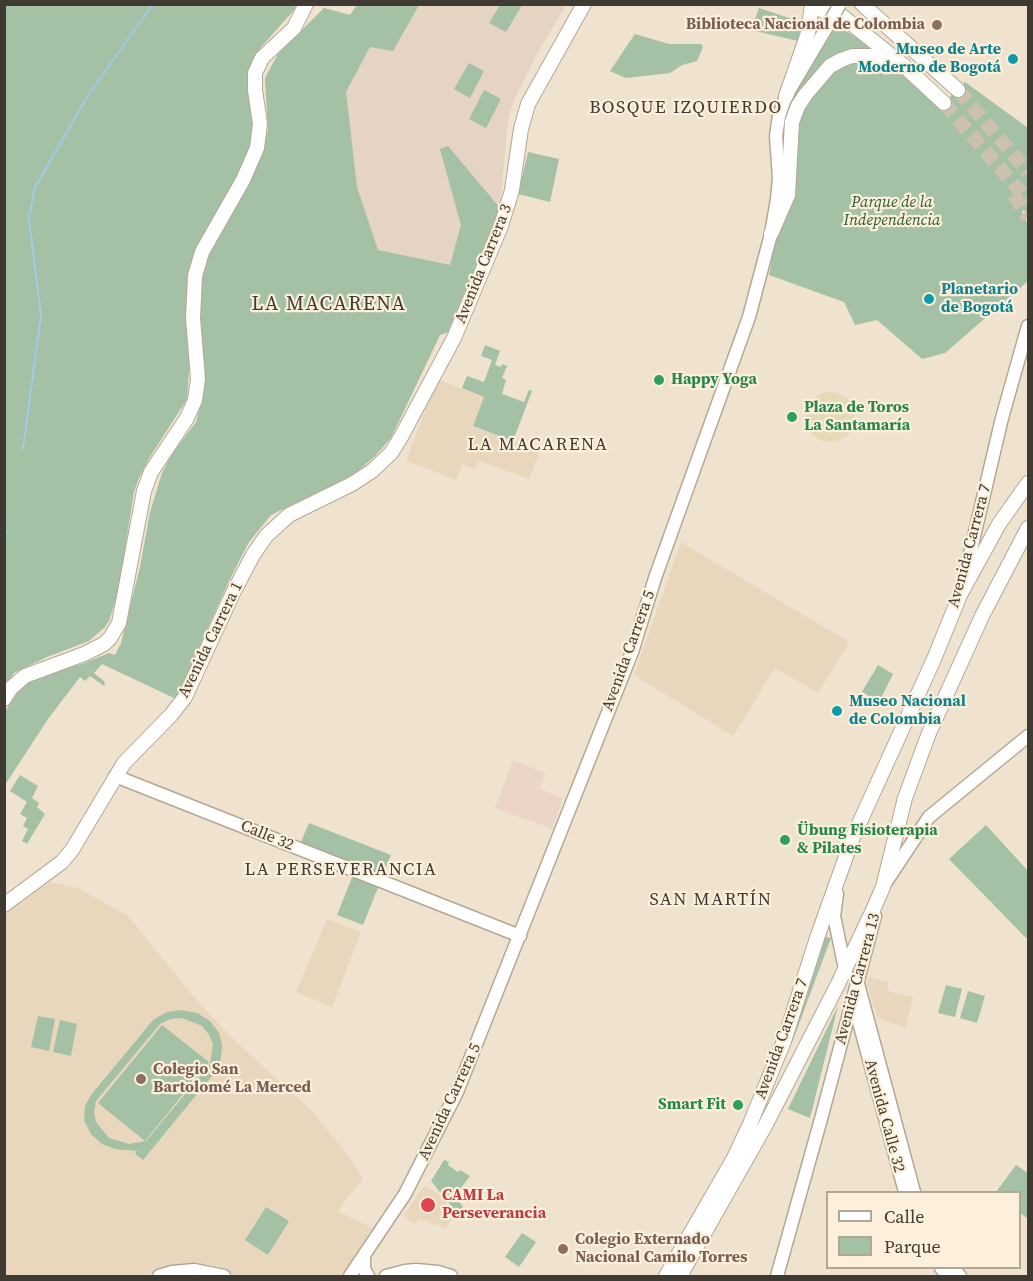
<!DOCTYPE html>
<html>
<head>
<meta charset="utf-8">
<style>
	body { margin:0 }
	#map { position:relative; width:1033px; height:1281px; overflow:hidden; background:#efe2ce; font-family:"Source Serif 4",serif }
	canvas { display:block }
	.frame { position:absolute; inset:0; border:6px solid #3f3a32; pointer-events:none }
	.legend { position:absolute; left:826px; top:1191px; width:195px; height:78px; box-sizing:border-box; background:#fcefdb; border:2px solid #b0a797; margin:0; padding:8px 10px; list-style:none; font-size:18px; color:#3f3a32 }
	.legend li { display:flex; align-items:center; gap:12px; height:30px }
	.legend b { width:30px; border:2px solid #b0a797 }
</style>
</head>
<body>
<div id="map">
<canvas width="1033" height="1281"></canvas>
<div class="frame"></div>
<ul class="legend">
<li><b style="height:8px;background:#fff"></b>Calle</li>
<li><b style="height:16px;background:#a4c1a5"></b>Parque</li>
</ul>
</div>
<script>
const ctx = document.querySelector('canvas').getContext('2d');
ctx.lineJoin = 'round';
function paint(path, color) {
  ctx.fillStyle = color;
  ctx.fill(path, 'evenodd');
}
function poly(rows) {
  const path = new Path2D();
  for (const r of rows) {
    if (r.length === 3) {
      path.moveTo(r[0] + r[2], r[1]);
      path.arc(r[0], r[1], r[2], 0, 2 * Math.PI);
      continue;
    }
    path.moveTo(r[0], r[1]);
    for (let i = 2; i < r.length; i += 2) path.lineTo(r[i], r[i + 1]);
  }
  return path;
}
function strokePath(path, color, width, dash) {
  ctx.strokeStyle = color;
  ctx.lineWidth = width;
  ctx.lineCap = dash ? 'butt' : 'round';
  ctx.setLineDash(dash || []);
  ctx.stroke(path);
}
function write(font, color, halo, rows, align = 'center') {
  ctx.font = font + ' "Source Serif 4",serif';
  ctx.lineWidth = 4.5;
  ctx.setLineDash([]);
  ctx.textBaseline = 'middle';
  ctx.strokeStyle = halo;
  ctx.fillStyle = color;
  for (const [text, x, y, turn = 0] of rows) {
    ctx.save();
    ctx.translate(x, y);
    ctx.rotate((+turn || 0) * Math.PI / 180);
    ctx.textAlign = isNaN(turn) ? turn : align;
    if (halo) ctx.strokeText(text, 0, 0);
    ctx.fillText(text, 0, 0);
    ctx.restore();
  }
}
paint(poly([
	[513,760,545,773,540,789,563,798,552,829,495,808]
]), '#ebd5c9');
paint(poly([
	[357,5,566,5,537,54,515,98,508,119,500,208,448,332,440,335,413,392,206,257,263,153,268,130,265,78,278,54,324,8,350,15]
]), '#e5d4c3');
paint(poly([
	[437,379,484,397,473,426,540,451,529,479,479,461,475,469,463,464,456,480,406,461],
	[681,542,849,642,818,693,775,668,733,736,634,675],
	[50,882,78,888,128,916,193,996,230,1036,314,1113,348,1156,363,1179,342,1204,339,1212,372,1228,343,1276,238,1276,217,1266,193,1263,172,1265,142,1276,5,1276,5,915],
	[327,919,361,932,332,1007,296,992],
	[869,977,888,982,888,991,913,997,905,1028,877,1017,867,983],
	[425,1185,448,1201,442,1210,453,1218,445,1229,438,1224,435,1226,425,1219,423,1221,419,1219,415,1224,403,1216]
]), '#e8d7bd');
paint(poly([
	[5,5,296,5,294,10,256,53,251,62,255,139,241,176,209,225,200,244,188,279,186,301,190,356,187,399,150,457,139,478,134,492,118,593,109,621,105,627,89,641,47,657,14,673,5,686],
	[357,5,419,5,393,51,370,47,346,92,357,187,378,250,450,265,461,225,440,149,448,146,500,208,448,332,440,335,391,438,375,456,358,471,343,480,271,515,249,542,229,581,176,699,102,664,94,673,105,682,104,686,90,676,85,681,80,677,48,719,5,785,5,711,16,695,28,682,49,673,82,664,109,653,115,655,121,643,140,567,150,512,162,473,172,454,196,422,203,397,200,281,206,257,263,153,268,130,265,78,278,54,324,8,350,15],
	[500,5,522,5,506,32,489,23],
	[759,8,801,22,798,41,751,30],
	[837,25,883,55,845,54,801,95,783,178,781,129,785,109],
	[635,34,669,44,701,44,703,47,697,61,682,65,670,73,626,78,610,71],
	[866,60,891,64,912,78,942,105,965,82,1028,128,1028,218,1024,210,1022,212,1028,225,1028,281,945,353,922,359,877,320,855,325,844,302,769,275,798,114,819,83,847,62],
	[469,63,484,71,470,98,454,89],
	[484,90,501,99,486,128,469,119],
	[528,152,559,159,550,202,518,194],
	[485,345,500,351,495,365,501,367,502,364,507,366,502,378,506,380,502,394,524,402,529,390,532,391,513,441,473,426,484,397,462,388,467,376,484,382,492,360,481,356],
	[878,665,893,674,879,702,862,692],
	[20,775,38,786,32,798,39,803,37,807,45,814,27,844,22,841,28,829,23,826,27,818,20,814,27,802,10,791],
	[309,823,391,855,382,876,300,844],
	[986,825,1028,871,1028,940,949,859],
	[355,870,381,880,363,925,337,915],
	[821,936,831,938,793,1040,781,1068,779,1067],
	[946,985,962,989,955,1017,938,1013],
	[968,991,985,996,977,1023,960,1018],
	[838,1006,810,1118,788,1109],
	[181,1010,197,1013,210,1021,219,1033,222,1045,221,1058,216,1071,143,1160,135,1154,137,1151,115,1149,102,1144,91,1134,84,1120,85,1106,91,1095,153,1020,167,1012],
	[182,1018,202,1026,209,1035,213,1044,210,1064,146,1141,129,1144,109,1138,96,1122,94,1112,96,1101,160,1024,171,1019],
	[38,1016,55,1019,49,1051,31,1047],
	[60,1020,77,1024,71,1056,53,1052],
	[162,1025,209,1062,145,1141,98,1103],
	[444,1160,449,1162,448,1165,458,1172,460,1170,470,1176,455,1196,463,1207,457,1213,431,1181],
	[1016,1165,1028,1173,1027,1218,1020,1213,1020,1192,996,1192],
	[266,1207,289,1221,268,1255,245,1240],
	[522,1233,536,1242,519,1267,505,1257]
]), '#a4c1a5');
paint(poly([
	[830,417,25]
]), '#e4dbb6');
strokePath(poly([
	[23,449,41,315,29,219,35,187,89,94,153,4],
	[4,534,8,531],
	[4,776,5,776]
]), '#a1cbe5', 2);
strokePath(poly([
	[958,90,1028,172],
	[944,103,1028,201],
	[1014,195,1028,218]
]), '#ccc0af', 14, [14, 7]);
const secondary = poly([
	[963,583,1002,418,1028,326],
	[115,776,520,936],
	[886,882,929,817,1028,736],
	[837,894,834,916,846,974],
	[857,980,914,1192],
	[853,1000,905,1192],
	[364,1255,364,1269,368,1276],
	[941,1268,948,1276],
	[953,1268,960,1276],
	[159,1276,172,1272,194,1270,224,1276],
	[350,1276,405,1194,457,1092,632,652,655,578,749,317,771,234,777,199,779,178,776,136,779,116,786,96,827,27],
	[386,1276,405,1271,416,1270,438,1272,451,1276],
	[777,1276,821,1119,875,916]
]);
const primary = poly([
	[813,4,832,17],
	[827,4,903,65,944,103],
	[862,4,958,90],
	[786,96,808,33,812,4],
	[771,234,788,195,792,122,798,106,806,94,830,66,841,60,852,56,874,56,903,65],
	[4,699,11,688,25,676,84,654,104,644,110,638,119,623,144,491,151,472,187,418,195,400,198,379,193,318,195,276,202,252,243,180,257,148,260,124,255,90,255,73,262,58,294,28,306,4],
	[4,905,62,862,72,850,124,763,171,715,185,697,233,593,253,555,266,536,289,515,352,484,372,471,391,453,401,437,454,338,501,226,512,190,521,129,528,104,584,4],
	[666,1276,734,1158,750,1124,784,1041,818,935,853,837,934,659,960,595,999,524,1028,483],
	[680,1276,765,1126,838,984,873,910,883,887,905,798,929,733,982,616,1028,528]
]);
strokePath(secondary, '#b4a895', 15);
strokePath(primary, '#b4a895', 16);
strokePath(secondary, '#fff', 12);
strokePath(primary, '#fff', 14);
const secondaryBridge = poly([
	[827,27,840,4]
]);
strokePath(secondaryBridge, '#b4a895', 15, []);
strokePath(secondaryBridge, '#fff', 12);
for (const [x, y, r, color] of [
	[937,25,6,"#8d6e63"],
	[1013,59,6,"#0f9aa8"],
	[929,299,6,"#0f9aa8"],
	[659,380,6,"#2e9e5b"],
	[792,417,6,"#2e9e5b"],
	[837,711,6,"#0f9aa8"],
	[785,840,6,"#2e9e5b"],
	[141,1079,6,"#8d6e63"],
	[738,1105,6,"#2e9e5b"],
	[428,1205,8,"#e0444e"],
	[563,1249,6,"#8d6e63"]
]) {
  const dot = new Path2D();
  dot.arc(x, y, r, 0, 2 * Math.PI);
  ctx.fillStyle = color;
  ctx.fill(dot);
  strokePath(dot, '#fcefdb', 2);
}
write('bold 16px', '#785e54', '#fcefdb', [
	["Biblioteca Nacional de Colombia",925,25,"right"],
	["Colegio San",153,1070],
	["Bartolomé La Merced",153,1088],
	["Colegio Externado",575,1240],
	["Nacional Camilo Torres",575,1258]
], 'left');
write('bold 16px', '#0d838f', '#fcefdb', [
	["Museo de Arte",1001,50,"right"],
	["Moderno de Bogotá",1001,68,"right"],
	["Planetario",941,290],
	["de Bogotá",941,308],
	["Museo Nacional",849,702],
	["de Colombia",849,720]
], 'left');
write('italic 16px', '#2c5d31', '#fcefdb', [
	["Parque de la",892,203],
	["Independencia",892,221]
]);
write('16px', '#3f3a32', '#fcefdb', [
	["Avenida Carrera 3",484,264,-68],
	["Avenida Carrera 7",970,546,-75],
	["Avenida Carrera 1",211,640,-64],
	["Avenida Carrera 5",629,651,-70],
	["Calle 32",267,836,22],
	["Avenida Carrera 13",858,979,-75],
	["Avenida Carrera 7",782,1039,-70],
	["Avenida Carrera 5",450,1102,-65],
	["Avenida Calle 32",884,1116,75]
]);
write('bold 16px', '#27864d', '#fcefdb', [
	["Happy Yoga",671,380],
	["Plaza de Toros",804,408],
	["La Santamaría",804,426],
	["Übung Fisioterapia",797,831],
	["& Pilates",797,849],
	["Smart Fit",726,1105,"right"]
], 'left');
write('bold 16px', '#be3a42', '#fcefdb', [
	["CAMI La",442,1196],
	["Perseverancia",442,1214]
], 'left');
ctx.letterSpacing = '1.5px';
write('18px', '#3f3a32', '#fcefdb', [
	["BOSQUE IZQUIERDO",686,108],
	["LA MACARENA",538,445],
	["LA PERSEVERANCIA",341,870],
	["SAN MARTÍN",711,900]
]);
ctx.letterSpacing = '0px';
ctx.letterSpacing = '1.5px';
write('20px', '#3f3a32', '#fcefdb', [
	["LA MACARENA",329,305]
]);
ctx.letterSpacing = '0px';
</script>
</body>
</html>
